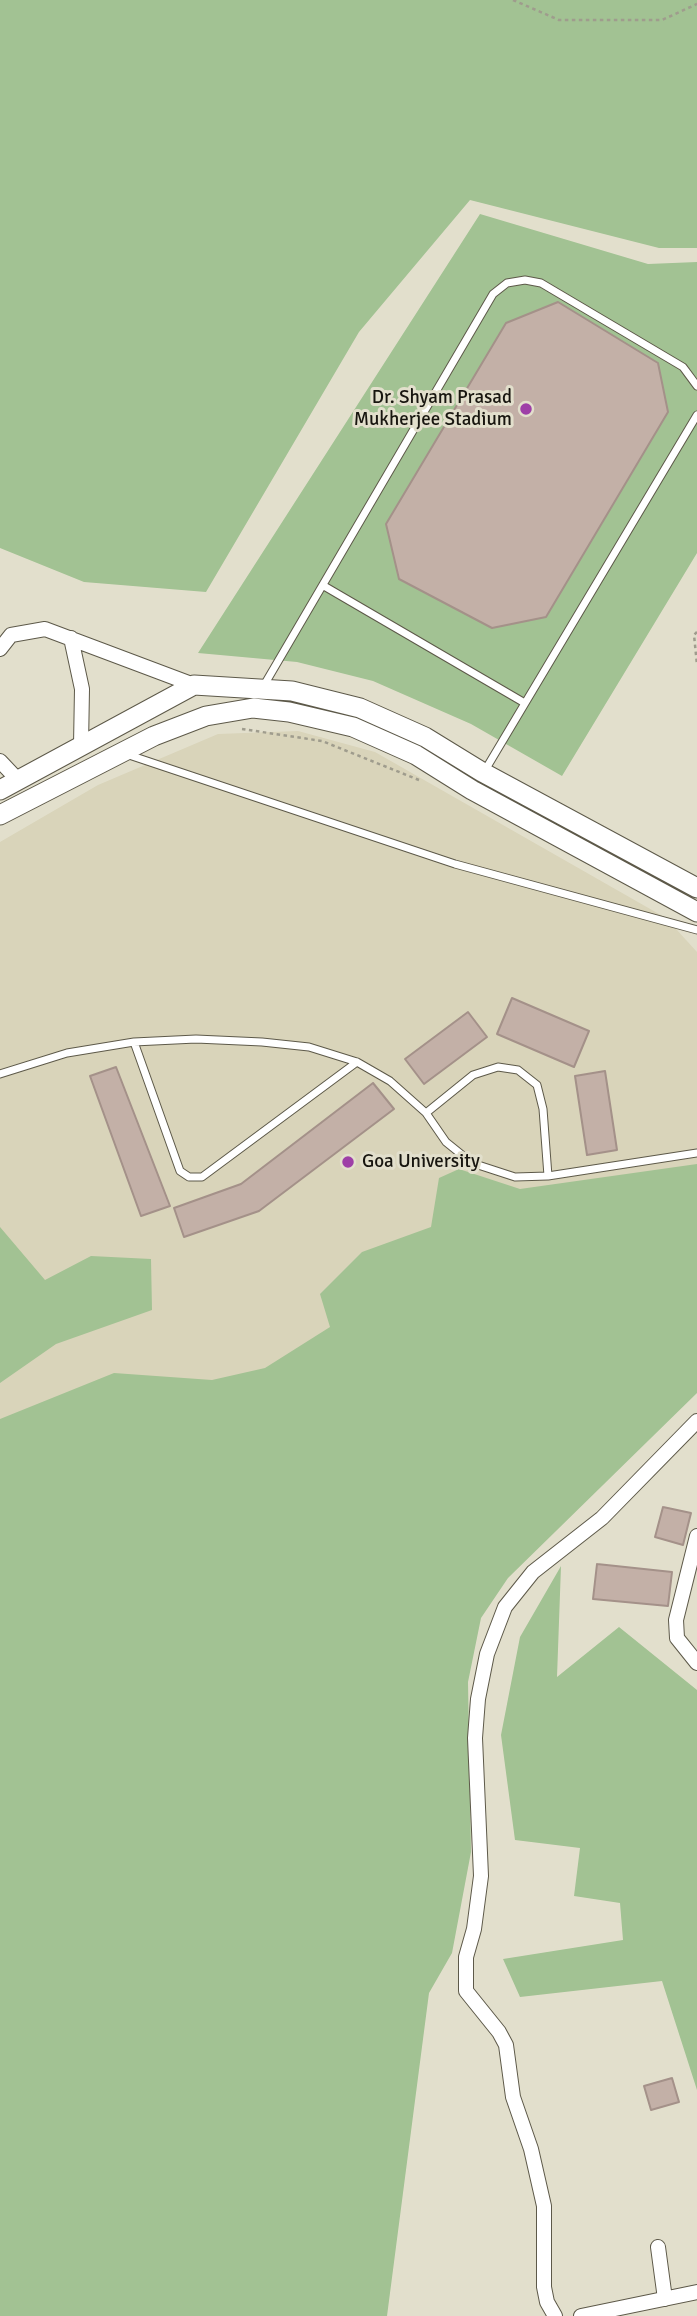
<!DOCTYPE html>
<html>
<head>
<meta charset="utf-8">
<style>
	body { margin:0 }
	canvas { display:block; background:#e2dfcc }
</style>
</head>
<body>
<canvas width="697" height="2316"></canvas>
<script>
const ctx = document.querySelector('canvas').getContext('2d');
ctx.lineJoin = 'round';
function paint(path, color) {
  ctx.fillStyle = color;
  ctx.fill(path, 'evenodd');
}
function poly(rows) {
  const path = new Path2D();
  for (const r of rows) {
    path.moveTo(r[0], r[1]);
    for (let i = 2; i < r.length; i += 2) path.lineTo(r[i], r[i + 1]);
  }
  return path;
}
function strokePath(path, color, width, dash) {
  ctx.strokeStyle = color;
  ctx.lineWidth = width;
  ctx.lineCap = dash ? 'butt' : 'round';
  ctx.setLineDash(dash || []);
  ctx.stroke(path);
}
function write(font, color, halo, rows, align = 'center') {
  ctx.font = font + ' Signika,sans-serif';
  ctx.lineWidth = 6;
  ctx.setLineDash([]);
  ctx.textBaseline = 'middle';
  ctx.strokeStyle = halo;
  ctx.fillStyle = color;
  for (const [text, x, y, turn = 0] of rows) {
    ctx.save();
    ctx.translate(x, y);
    ctx.rotate((+turn || 0) * Math.PI / 180);
    ctx.textAlign = isNaN(turn) ? turn : align;
    if (halo) ctx.strokeText(text, 0, 0);
    ctx.fillText(text, 0, 0);
    ctx.restore();
  }
}
paint(poly([
	[298,731,375,752,666,918,697,952,697,1372,0,1666,0,842,98,785,218,734]
]), '#d9d4ba');
paint(poly([
	[0,0,697,0,697,248,659,248,470,200,359,332,206,592,84,582,0,548],
	[480,214,648,264,697,262,697,553,562,776,471,724,373,681,297,662,198,653],
	[697,1164,697,1393,508,1578,481,1618,468,1682,471,1852,452,1953,429,1993,387,2316,0,2316,0,1419,114,1373,212,1380,265,1368,330,1327,320,1294,362,1252,431,1227,439,1178,459,1169,520,1189],
	[0,1227,45,1280,91,1256,151,1259,152,1310,56,1344,0,1383],
	[561,1566,557,1677,619,1627,697,1690,697,2090,662,1981,520,1997,503,1959,623,1940,620,1903,574,1896,580,1848,515,1840,501,1735,520,1637]
]), '#a2c293');
const building = poly([
	[558,302,658,363,668,412,546,617,492,628,399,579,386,524,506,323,558,302],
	[512,998,589,1031,574,1067,497,1034,512,998],
	[468,1012,487,1037,424,1084,405,1059,468,1012],
	[116,1067,170,1206,141,1216,90,1076,116,1067],
	[605,1071,617,1150,587,1155,575,1076,605,1071],
	[373,1083,394,1109,259,1211,184,1237,174,1208,241,1184,373,1083],
	[663,1507,691,1513,683,1545,655,1537,663,1507],
	[597,1564,672,1572,668,1606,593,1599,597,1564],
	[672,2078,679,2102,651,2110,644,2086,672,2078]
]);
paint(building, '#c3b0a7');
strokePath(building, '#a49189', 2);
const service = poly([
	[324,586,523,702],
	[263,687,493,294,507,283,525,280,541,283,683,367,697,386],
	[126,754,455,864,697,930],
	[484,772,697,415],
	[134,1042,180,1171,189,1177,202,1177,357,1062],
	[0,1074,67,1053,134,1042,196,1039,262,1042,309,1047,357,1062,390,1081,426,1113,446,1142,472,1163,515,1177,548,1176,697,1153],
	[426,1113,473,1075,498,1067,518,1070,537,1085,543,1109,548,1176]
]);
const minor = poly([
	[71,638,82,689,81,745],
	[0,649,11,635,45,629,194,685],
	[0,761,18,780],
	[697,1536,676,1620,677,1638,697,1663],
	[658,2247,665,2299],
	[555,2316,547,2302,544,2287,544,2206,531,2149,513,2097,506,2045,499,2032,466,1991,466,1957,474,1929,481,1876,475,1738,478,1699,487,1654,505,1607,533,1572,602,1518,697,1421],
	[581,2316,697,2292]
]);
const secondary = poly([
	[0,790,194,685,292,691,360,708,425,737,482,772,697,888],
	[0,815,154,736,206,716,253,708,289,712,353,727,416,755,472,790,697,912]
]);
strokePath(service, '#5d5949', 9);
strokePath(minor, '#5d5949', 16);
strokePath(secondary, '#5d5949', 21);
strokePath(poly([
	[513,0,559,20,662,20,697,4],
	[697,632,694,635,697,665],
	[242,729,322,741,419,780]
]), '#9f9c8d', 2.5, [3.5, 3.5]);
strokePath(service, '#fff', 7);
strokePath(minor, '#fff', 14);
strokePath(secondary, '#fff', 19);
for (const [x, y, r, color] of [
	[526,409,7,"#9e3fa7"],
	[348,1162,7,"#9e3fa7"]
]) {
  const dot = new Path2D();
  dot.arc(x, y, r, 0, 2 * Math.PI);
  ctx.fillStyle = color;
  ctx.fill(dot);
  strokePath(dot, '#e2dfcc', 2.5);
}
write('19px', '#181610', '#e2dfcc', [
	["Dr. Shyam Prasad",512,398],
	["Mukherjee Stadium",512,420],
	["Goa University",362,1162,"left"]
], 'right');
</script>
</body>
</html>
